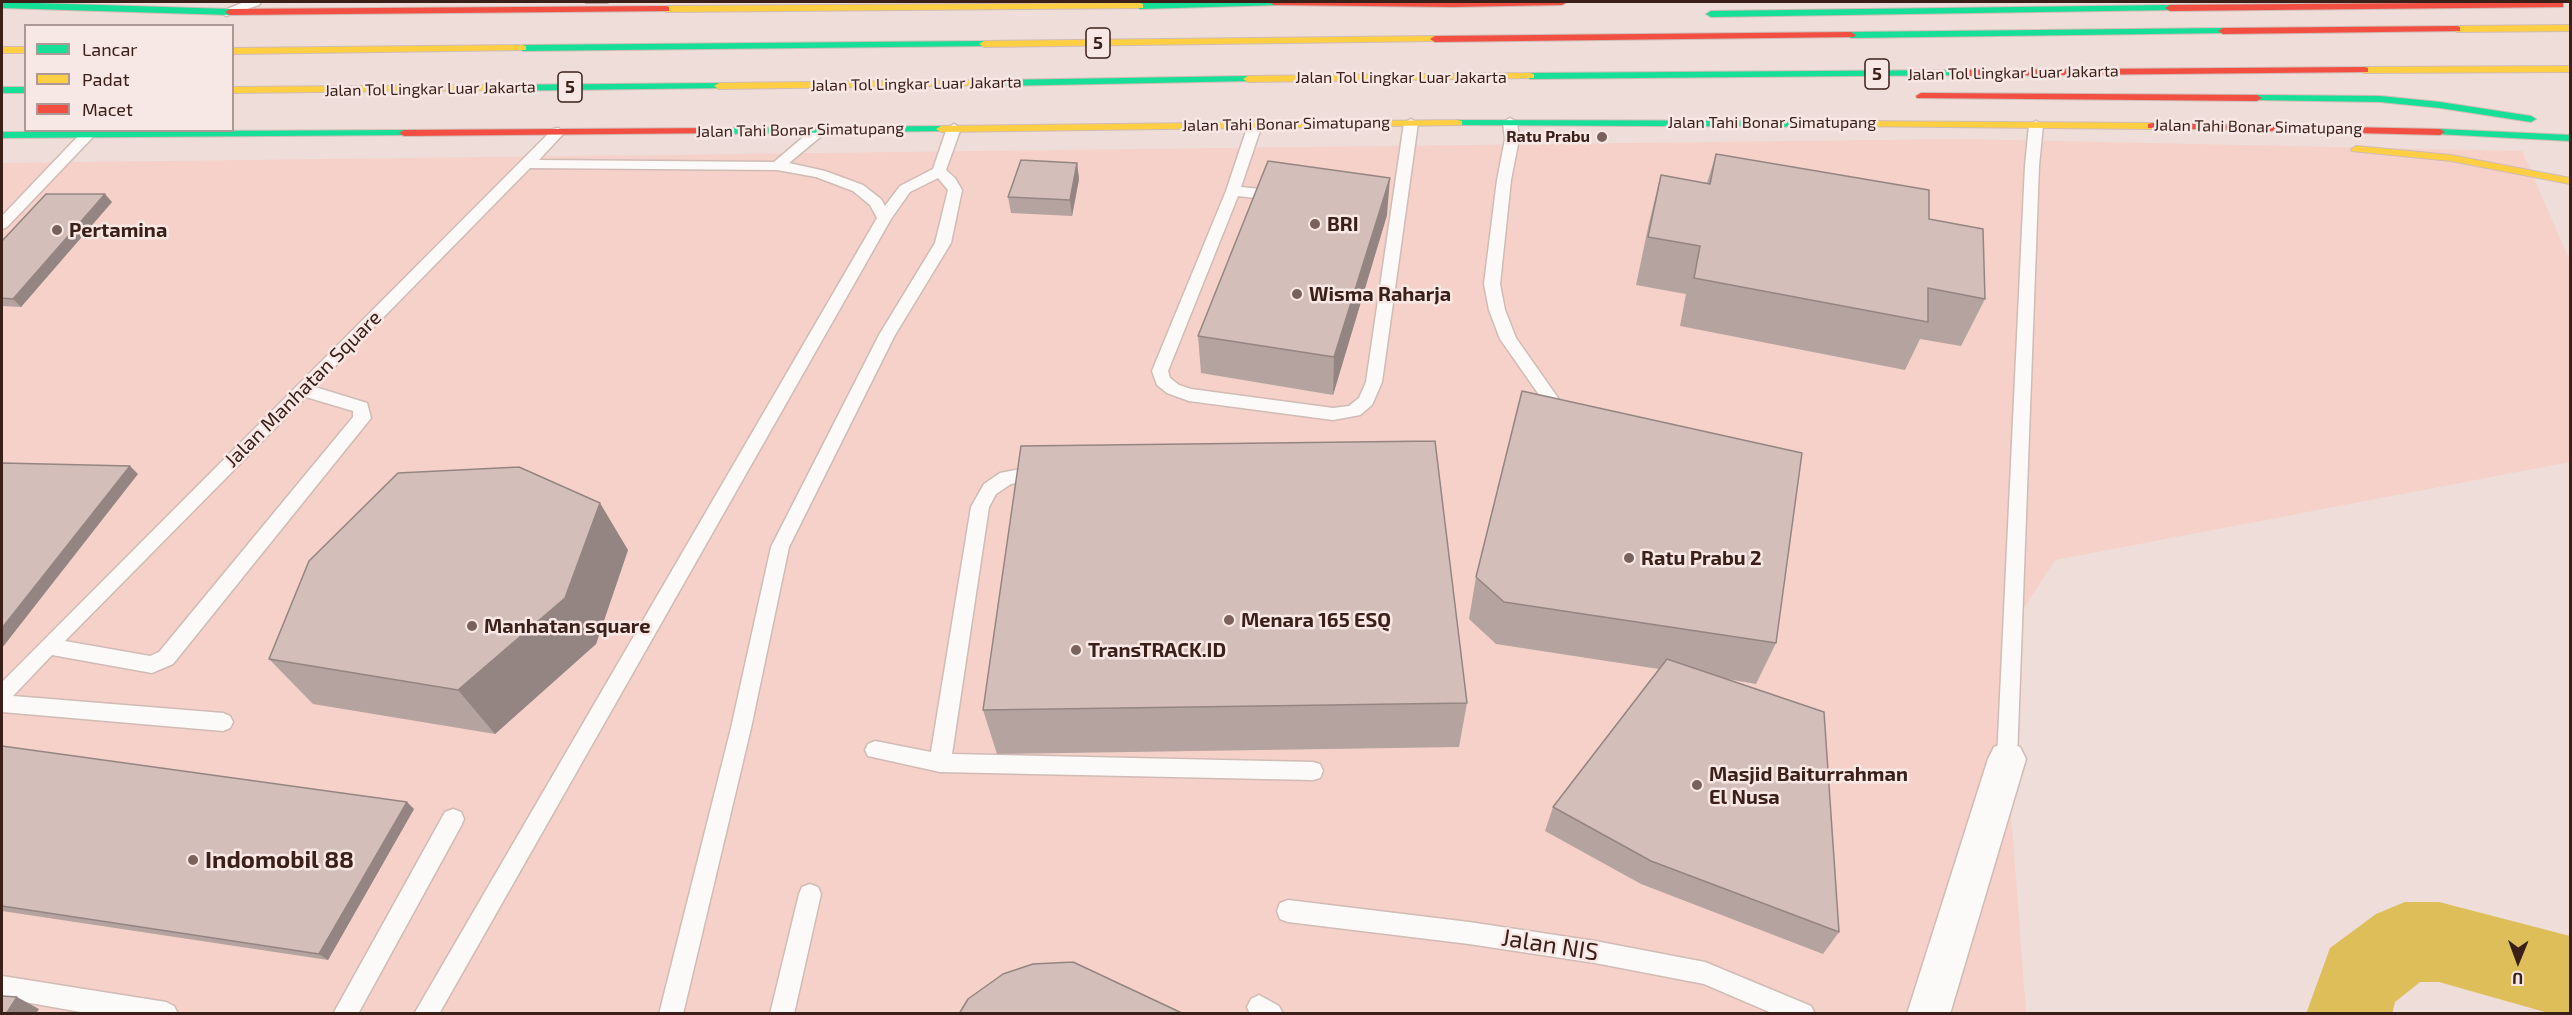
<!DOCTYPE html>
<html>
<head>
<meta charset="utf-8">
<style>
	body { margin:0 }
	#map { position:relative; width:2572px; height:1015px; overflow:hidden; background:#eeddd8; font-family:"Exo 2",sans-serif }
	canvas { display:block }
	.frame { position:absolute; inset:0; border:3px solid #3b201a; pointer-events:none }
	.legend { position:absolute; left:24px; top:24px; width:210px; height:108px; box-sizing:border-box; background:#f8e8e5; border:2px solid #ac9894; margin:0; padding:8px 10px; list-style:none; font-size:18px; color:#3b201a }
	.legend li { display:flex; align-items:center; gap:12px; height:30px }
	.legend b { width:30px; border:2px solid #ac9894 }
	.north { position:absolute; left:2488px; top:931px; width:60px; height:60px; -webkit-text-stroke:4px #f8e8e5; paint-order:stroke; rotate:181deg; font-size:16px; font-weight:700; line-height:24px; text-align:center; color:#3b201a }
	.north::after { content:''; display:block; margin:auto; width:21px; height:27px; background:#3b201a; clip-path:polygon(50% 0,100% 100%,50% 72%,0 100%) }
</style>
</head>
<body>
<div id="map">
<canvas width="2572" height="1015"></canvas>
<div class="frame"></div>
<ul class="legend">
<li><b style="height:8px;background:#16e098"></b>Lancar</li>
<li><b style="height:8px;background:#ffcf43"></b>Padat</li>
<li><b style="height:8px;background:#f24e42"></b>Macet</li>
</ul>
<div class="north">U</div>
</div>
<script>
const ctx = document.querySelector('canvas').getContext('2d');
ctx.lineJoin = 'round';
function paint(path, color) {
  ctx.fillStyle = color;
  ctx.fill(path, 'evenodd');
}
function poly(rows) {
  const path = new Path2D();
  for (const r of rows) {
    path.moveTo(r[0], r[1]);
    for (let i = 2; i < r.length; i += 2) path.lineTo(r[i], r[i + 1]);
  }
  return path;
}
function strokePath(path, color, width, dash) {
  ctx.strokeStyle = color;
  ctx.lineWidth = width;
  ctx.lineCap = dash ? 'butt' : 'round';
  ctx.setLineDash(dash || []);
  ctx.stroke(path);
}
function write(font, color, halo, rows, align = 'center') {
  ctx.font = font + ' "Exo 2",sans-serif';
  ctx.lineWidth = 5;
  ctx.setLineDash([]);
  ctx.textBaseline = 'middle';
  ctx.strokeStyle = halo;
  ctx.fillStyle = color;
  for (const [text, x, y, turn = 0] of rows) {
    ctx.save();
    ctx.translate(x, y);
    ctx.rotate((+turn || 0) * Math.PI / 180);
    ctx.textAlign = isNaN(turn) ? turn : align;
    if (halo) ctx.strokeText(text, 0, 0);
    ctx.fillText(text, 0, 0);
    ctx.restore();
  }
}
paint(poly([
	[1959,139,2522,151,2570,261,2570,462,2055,560,2002,642,2007,759,2026,1013,2,1013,2,163]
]), '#f5d1c9');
paint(poly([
	[2405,902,2439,902,2570,936,2570,1014,2552,1014,2439,982,2420,982,2395,1002,2392,1014,2306,1014,2330,948,2376,914,2405,902]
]), '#ddbe59');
const lane = poly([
	[244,2,261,2,259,5,226,16,220,12,244,2],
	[1510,118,1517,122,1519,139,1511,180,1500,284,1505,310,1516,338,1570,415,1568,419,1562,421,1556,419,1500,339,1489,310,1484,284,1497,180,1505,139,1503,122,1510,118],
	[1411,119,1418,123,1382,382,1372,405,1360,415,1333,420,1189,401,1167,393,1157,385,1152,371,1226,191,1248,125,1255,121,1262,125,1241,187,1279,191,1286,196,1279,201,1238,196,1168,371,1170,378,1179,385,1191,389,1333,408,1349,406,1359,398,1366,382,1404,123,1411,119],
	[2036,121,2043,125,2039,166,2017,759,2014,765,2007,768,2000,765,1997,759,2025,166,2029,125,2036,121],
	[954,124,961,128,946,170,955,178,962,190,951,243,895,335,789,547,751,728,683,1014,659,1014,731,728,771,547,879,335,935,243,948,190,938,178,910,192,891,219,439,1014,414,1014,877,218,870,205,853,191,816,177,777,170,530,168,315,387,367,403,371,418,173,664,152,673,52,655,13,696,223,713,230,716,233,722,230,728,223,731,2,712,2,682,553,129,558,128,565,132,539,160,774,162,815,127,820,126,827,130,825,133,789,163,825,171,863,185,881,199,885,206,900,186,933,169,947,128,954,124],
	[306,397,353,411,353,417,159,652,150,656,65,641,306,397],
	[87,131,92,132,94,135,92,138,7,227,2,229,2,216,82,132,87,131],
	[1041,465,1047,467,1050,472,1047,477,1011,484,996,494,989,507,952,754,1313,762,1320,764,1323,771,1320,778,1313,780,940,772,868,756,865,750,868,744,875,741,931,752,971,507,984,484,1000,473,1041,465],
	[453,809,461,812,464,819,461,826,358,1014,333,1014,445,812,453,809],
	[810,884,818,887,821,894,794,1014,770,1014,799,894,802,887,810,884],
	[1288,900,1469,922,1595,941,1705,962,1811,1006,1815,1014,1774,1014,1704,984,1595,963,1469,944,1288,922,1280,919,1277,911,1280,903,1288,900],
	[2,976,166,1002,174,1006,178,1014,92,1014,2,998,2,976],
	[1259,995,1279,1006,1283,1014,1250,1014,1247,1007,1251,999,1259,995]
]);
const street = poly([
	[2007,742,2020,747,2026,759,1950,1014,1907,1014,1988,759,1994,747,2007,742]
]);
const fast = poly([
	[2,2,230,9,235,12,230,15,2,8,2,2],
	[1198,2,1284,2,1279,5,1140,9,1135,6,1140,3,1198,2],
	[2170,5,2173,6,2173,10,1711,17,1706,14,1711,11,2170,5],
	[2223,28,2226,29,2226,33,1851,38,1846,35,1851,32,2223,28],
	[984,41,987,42,987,46,523,51,518,48,523,45,984,41],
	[1962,70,1967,73,1966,75,1530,79,1525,76,1530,73,1962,70],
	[1248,76,1252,77,1252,81,999,86,994,83,999,80,1248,76],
	[719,83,723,84,723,88,490,91,485,88,490,85,719,83],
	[2,87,26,87,26,93,2,93,2,87],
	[2257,95,2380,96,2440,102,2531,116,2536,119,2531,122,2440,108,2380,102,2253,100,2252,98,2257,95],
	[1458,120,1844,121,1849,124,1844,127,1454,125,1454,121,1458,120],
	[941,126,945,127,945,131,716,134,711,131,716,128,941,126],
	[2440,129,2570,135,2570,141,2436,134,2435,132,2440,129],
	[404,130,409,133,408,135,2,138,2,132,404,130]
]);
const slow = poly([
	[1140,3,1143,4,1143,8,666,12,661,9,666,6,1140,3],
	[2570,25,2570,31,2457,32,2452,29,2457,26,2570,25],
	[1435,36,1440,39,1438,41,984,47,979,44,984,41,1435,36],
	[523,45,526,46,526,50,232,54,232,48,523,45],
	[2,47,26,47,26,53,2,53,2,47],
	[2570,66,2570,72,2364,73,2359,70,2364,67,2570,66],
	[1530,73,1534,74,1534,78,1248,82,1243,79,1248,76,1530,73],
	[999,80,1004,83,1003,85,719,89,714,86,719,83,999,80],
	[490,85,494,86,494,90,232,93,232,87,490,85],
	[1458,120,1462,121,1462,125,941,132,936,129,941,126,1458,120],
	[1844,121,2152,123,2157,126,2152,129,1840,126,1840,122,1844,121],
	[2356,146,2451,155,2570,178,2570,184,2451,161,2352,151,2351,149,2356,146]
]);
const jam = poly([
	[1269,2,1567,2,1562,5,1452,7,1274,5,1269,2],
	[2560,2,2563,3,2563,7,2170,11,2165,8,2170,5,2560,2],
	[666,6,669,7,669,11,230,15,225,12,230,9,666,6],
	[2457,26,2460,27,2460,31,2223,34,2218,31,2223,28,2457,26],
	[1851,32,1856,35,1854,37,1435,42,1430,39,1435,36,1851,32],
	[2364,67,2368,68,2368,72,1962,76,1957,73,1962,70,2364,67],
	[1921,93,2257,95,2262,98,2257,101,1917,98,1916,96,1921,93],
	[2152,123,2440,129,2445,132,2440,135,2148,128,2148,124,2152,123],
	[716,128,720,129,720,133,404,136,399,133,404,130,716,128]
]);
strokePath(lane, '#d0bbb5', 3);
strokePath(street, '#d0bbb5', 3);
strokePath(fast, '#d0bbb5', 2);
strokePath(slow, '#d0bbb5', 2);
strokePath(jam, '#d0bbb5', 2);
paint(lane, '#fcfaf9');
paint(street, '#fcfaf9');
paint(fast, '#16e098');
paint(slow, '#ffcf43');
paint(jam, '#f24e42');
paint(poly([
	[584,2,610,2,608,4,585,4],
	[1716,154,1929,219,1985,299,1961,346,1920,339,1905,370,1680,326,1686,294,1636,285,1649,223,1661,175,1707,183],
	[1077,163,1079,179,1072,216,1011,213,1008,197],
	[112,202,21,307,2,306,2,241],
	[1387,215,1333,395,1201,373,1198,336],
	[628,550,596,644,495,734,313,704,269,659],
	[1476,577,1776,643,1756,684,1727,679,1839,932,1823,954,1641,884,1545,831,1553,807,1659,669,1496,644,1469,619],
	[1467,703,1459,747,997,754,983,710],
	[2,746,414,809,328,960,2,911]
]), '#b5a39f');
paint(poly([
	[1077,163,1079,179,1072,216,1070,200],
	[1390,178,1387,215,1333,395,1334,357],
	[105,194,112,202,21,307,13,299],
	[130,466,138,474,2,648,2,628],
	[600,503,628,550,596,644,495,734,458,690],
	[407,802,414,809,328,960,319,954],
	[17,997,39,1009,36,1014,6,1014]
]), '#948582');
const building = poly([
	[1716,154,1929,190,1929,219,1983,229,1985,299,1928,288,1928,322,1694,278,1700,246,1648,237,1661,175,1710,184,1716,154],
	[1021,160,1077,163,1070,200,1008,197,1021,160],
	[1268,161,1390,178,1334,357,1198,336,1268,161],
	[46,194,105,194,13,299,2,298,2,241,46,194],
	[1522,391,1802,453,1776,643,1504,602,1476,577,1522,391],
	[1435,441,1467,703,983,710,1021,446,1435,441],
	[2,463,130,466,2,628,2,463],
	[519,467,600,503,565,598,458,690,269,659,309,561,398,473,519,467],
	[1667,659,1824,712,1839,932,1651,861,1553,807,1667,659],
	[2,746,407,802,319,954,2,906,2,746],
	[1073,962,1184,1014,959,1014,968,999,1003,974,1033,964,1073,962],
	[2,996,17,997,6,1014,2,1014,2,996]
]);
paint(building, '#d3beb9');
strokePath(building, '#948582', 1.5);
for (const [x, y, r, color] of [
	[1602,137,6,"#7a625c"],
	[1315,224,6,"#7a625c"],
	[57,230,6,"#7a625c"],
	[1297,294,6,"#7a625c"],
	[1629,558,6,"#7a625c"],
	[1229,620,6,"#7a625c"],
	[472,626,6,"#7a625c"],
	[1076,650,6,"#7a625c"],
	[1697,785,6,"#7a625c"],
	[193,860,6,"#7a625c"]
]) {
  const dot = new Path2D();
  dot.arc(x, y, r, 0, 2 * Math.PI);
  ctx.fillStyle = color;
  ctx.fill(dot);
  strokePath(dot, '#f8e8e5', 2);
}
write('16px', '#3b201a', '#f8e8e5', [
	["Jalan Tol Lingkar Luar Jakarta",2013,73,-1],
	["Jalan Tol Lingkar Luar Jakarta",1401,78],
	["Jalan Tol Lingkar Luar Jakarta",916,84,-1],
	["Jalan Tol Lingkar Luar Jakarta",430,89,-1],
	["Jalan Tahi Bonar Simatupang",1772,123],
	["Jalan Tahi Bonar Simatupang",1286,124,-1],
	["Jalan Tahi Bonar Simatupang",2258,127,1],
	["Jalan Tahi Bonar Simatupang",800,130,-1]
]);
write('bold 16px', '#3b201a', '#f8e8e5', [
	["Ratu Prabu",1590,137]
], 'right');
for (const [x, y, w] of [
	[1098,43,24],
	[1877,74,24],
	[570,87,24]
]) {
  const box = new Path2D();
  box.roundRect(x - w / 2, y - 15, w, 30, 4.5);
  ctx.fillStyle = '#f8e8e5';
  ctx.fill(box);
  strokePath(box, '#3b201a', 1.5);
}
write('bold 18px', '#3b201a', null, [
	["5",1098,43],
	["5",1877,74],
	["5",570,87]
]);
write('bold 20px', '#3b201a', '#f8e8e5', [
	["BRI",1327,224],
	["Pertamina",69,230],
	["Wisma Raharja",1309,294],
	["Ratu Prabu 2",1641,558],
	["Menara 165 ESQ",1241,620],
	["Manhatan square",484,626],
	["TransTRACK.ID",1088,650],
	["Masjid Baiturrahman",1709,774],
	["El Nusa",1709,797]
], 'left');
write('20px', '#3b201a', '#f8e8e5', [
	["Jalan Manhatan Square",303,389,-45]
]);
write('bold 24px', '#3b201a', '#f8e8e5', [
	["Indomobil 88",205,860]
], 'left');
write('24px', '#3b201a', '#f8e8e5', [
	["Jalan NIS",1550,945,9]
]);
</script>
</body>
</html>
